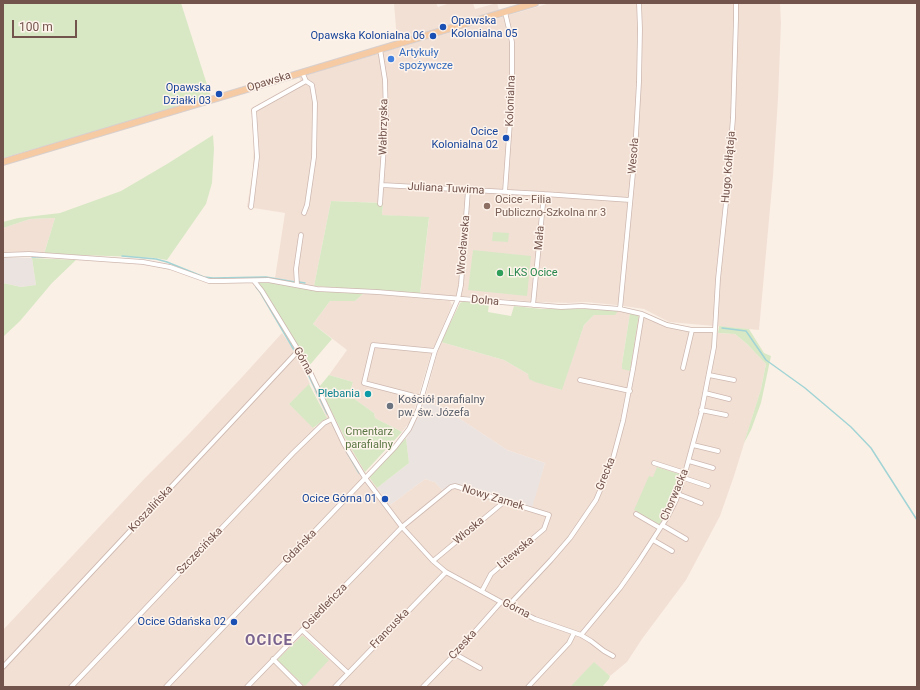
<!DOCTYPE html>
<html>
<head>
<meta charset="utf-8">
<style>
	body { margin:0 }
	#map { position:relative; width:920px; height:690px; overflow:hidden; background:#fbf0e6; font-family:Roboto,sans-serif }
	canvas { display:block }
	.frame { position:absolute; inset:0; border:4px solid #73544c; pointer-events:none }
	.scale { position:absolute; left:12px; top:20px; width:65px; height:18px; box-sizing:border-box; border:2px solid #73544c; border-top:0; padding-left:5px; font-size:12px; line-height:14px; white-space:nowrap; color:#73544c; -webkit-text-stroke:3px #fef4ec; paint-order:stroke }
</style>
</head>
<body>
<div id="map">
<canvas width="920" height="690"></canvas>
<div class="frame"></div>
<div class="scale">100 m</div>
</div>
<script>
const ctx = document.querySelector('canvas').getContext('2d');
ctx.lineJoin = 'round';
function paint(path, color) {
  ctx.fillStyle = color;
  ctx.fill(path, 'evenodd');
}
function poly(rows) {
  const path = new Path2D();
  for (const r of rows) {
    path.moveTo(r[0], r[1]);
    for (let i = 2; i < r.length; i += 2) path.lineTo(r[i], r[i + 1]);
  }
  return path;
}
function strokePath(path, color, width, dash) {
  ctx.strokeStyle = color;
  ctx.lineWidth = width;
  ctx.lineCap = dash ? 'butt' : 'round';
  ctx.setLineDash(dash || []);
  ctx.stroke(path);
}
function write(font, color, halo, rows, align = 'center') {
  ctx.font = font + ' Roboto,sans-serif';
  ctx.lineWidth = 3;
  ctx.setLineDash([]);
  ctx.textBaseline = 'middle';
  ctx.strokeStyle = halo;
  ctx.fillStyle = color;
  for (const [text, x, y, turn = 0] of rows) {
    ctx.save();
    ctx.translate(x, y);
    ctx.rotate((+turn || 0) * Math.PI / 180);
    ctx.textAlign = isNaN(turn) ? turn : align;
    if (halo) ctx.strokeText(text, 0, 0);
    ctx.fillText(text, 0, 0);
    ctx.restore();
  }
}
paint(poly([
	[394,3,436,3,438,7,450,3,473,3,475,9,497,3,499,10,397,41],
	[550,3,780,3,781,23,778,99,773,176,759,330,669,322,644,309,616,305,585,302,569,303,536,302,465,296,452,297,420,294,429,218,382,215,383,203,331,201,314,286,275,278,285,213,247,207,253,170,254,138,251,109,301,82,299,77],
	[55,218,44,254,3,254,3,228,30,219],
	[364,293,450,301,452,305,431,354,412,417,409,423,402,432,375,418,374,413,349,395,353,382,329,375,347,350,313,324,330,301,355,301],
	[618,311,630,313,622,364,622,369,639,314,665,326,717,333,735,334,747,344,766,364,761,389,734,476,720,516,686,580,642,639,627,662,610,676,594,663,570,687,3,687,3,630,144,479,187,436,243,376,282,333,295,351,310,384,289,404,314,428,321,422,327,418,314,391,319,387,344,436,365,472,390,505,425,479,435,482,442,490,452,484,531,508,545,463,507,450,442,407,424,402,437,354,441,342,504,360,528,374,561,390,584,325,594,315]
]), '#f2e0d5');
paint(poly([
	[3,257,32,258,36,285,21,287,3,283],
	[424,402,442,407,507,450,545,463,532,508,452,484,442,490,435,482,425,479,390,505,377,488,409,463,406,438,417,419]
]), '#ebe3e0');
paint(poly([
	[3,3,181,3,211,97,3,158],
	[213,135,214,149,212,183,206,204,190,227,167,260,155,258,140,257,44,254,55,218,30,219,3,228,3,222,18,218,60,213,121,191,167,164],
	[331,201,383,203,382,215,429,217,420,294,314,286],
	[493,232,509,233,508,242,492,241],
	[473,250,531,256,527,296,468,290],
	[32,258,76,260,52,283,20,321,3,337,3,283,21,287,36,285],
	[268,281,364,293,355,301,330,301,313,324,332,339,309,366,269,298,255,282],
	[464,301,489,304,488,312,511,316,514,306,542,309,566,309,576,308,590,308,618,311,615,315,594,315,584,325,562,390,535,382,529,379,528,374,504,360,441,342,460,303],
	[630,313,639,314,630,371,622,369,622,364],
	[719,326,749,329,764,353,771,356,761,403,751,430,744,443,761,389,766,364,747,344,735,334,718,333],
	[329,375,353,382,349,395,374,413,375,418,402,432,365,472,344,436,319,387],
	[309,384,327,418,321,422,313,428,289,404],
	[406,438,409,463,377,488,369,477],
	[657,467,682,475,664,518,659,525,634,510,649,476,653,477],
	[302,636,303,636,329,660,305,686,277,660],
	[594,662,610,676,609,679,602,687,570,687]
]), '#d8e8c5');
strokePath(poly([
	[122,256,156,259,167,262,204,277,213,278,266,277,295,282],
	[32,257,50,257],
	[299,282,305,283],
	[256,287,260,292,294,350],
	[722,328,746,331,766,360,805,388,851,427,871,448,917,520],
	[300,360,306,370,327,414],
	[333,425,337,433],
	[345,449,359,473]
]), '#a2d4d5', 1.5);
const street = poly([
	[505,12,512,42,512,94,505,192],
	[380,49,385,80,386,118,380,204],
	[302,72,306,81,312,85,315,103,314,157,307,205,304,213],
	[382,185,544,194,630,200],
	[251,207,257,157,254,110,306,81],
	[3,255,29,254,143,262,170,267,209,281,223,281,268,280,317,289,377,292,561,307,582,306,620,309,642,314,667,325,692,330,715,330],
	[254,281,262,291,300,353,311,374,344,444,365,478,402,527,433,561,446,572,501,602,535,619,581,635,591,641,604,651,613,656],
	[297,285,296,269,301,235],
	[533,305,544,194],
	[620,309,635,152,639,82,640,29,639,3],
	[683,368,692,330],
	[709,375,734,380],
	[580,380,630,391],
	[705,393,729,399],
	[422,398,364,383,373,345,435,351],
	[701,410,726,415],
	[693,445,718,451],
	[689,461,713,468],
	[654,463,685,473],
	[684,478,708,486],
	[678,494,701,503],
	[636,514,660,528],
	[662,525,686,539],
	[653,540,672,551],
	[433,561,505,501],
	[508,606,551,560,570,538,596,500,612,462,623,421,633,369,642,314],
	[302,630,348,673],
	[581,635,620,588,639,561,668,516,676,500,685,473,701,414,714,347,718,279,727,193,733,118,736,19,736,3],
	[455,654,480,668],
	[273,659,301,687],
	[3,667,298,351],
	[71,687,293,453,324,423,332,419],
	[166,687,395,447,409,429,418,410,435,351,458,299,461,285,468,190],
	[247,687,402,527,451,487,455,486,549,515,544,529,491,574,482,591],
	[335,687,446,572],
	[423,687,455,654,501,602],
	[528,687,569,643,574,633]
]);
const primary = poly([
	[3,162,535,3]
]);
strokePath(street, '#ceb8b0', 5.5);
strokePath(primary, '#d8cfcd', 8);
strokePath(street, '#fff', 4);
strokePath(primary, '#f6caa2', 6);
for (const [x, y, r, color] of [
	[443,27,4,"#1a4fb4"],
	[433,36,4,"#1a4fb4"],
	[391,59,4,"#3f7fe0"],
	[219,94,4,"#1a4fb4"],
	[506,138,4,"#1a4fb4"],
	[487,206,4,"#8d6e63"],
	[500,273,4,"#2e9e5b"],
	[368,394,4,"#0f9aa8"],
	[390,406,4,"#6b7280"],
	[385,499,4,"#1a4fb4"],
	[234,622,4,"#1a4fb4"]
]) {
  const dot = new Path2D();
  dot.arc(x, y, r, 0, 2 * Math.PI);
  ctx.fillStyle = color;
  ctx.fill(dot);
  strokePath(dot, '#fef4ec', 1.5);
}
write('11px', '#164399', '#fef4ec', [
	["Opawska",451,21,"left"],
	["Kolonialna 05",451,34,"left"],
	["Opawska Kolonialna 06",425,36],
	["Opawska",211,88],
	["Działki 03",211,101],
	["Ocice",498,132],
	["Kolonialna 02",498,145],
	["Ocice Górna 01",377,499],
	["Ocice Gdańska 02",226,622]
], 'right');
write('11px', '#366cbe', '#fef4ec', [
	["Artykuły",399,53],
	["spożywcze",399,66]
], 'left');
write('11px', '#73544c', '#fef4ec', [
	["Opawska",269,82,-17],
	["Kolonialna",511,101,-88],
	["Wałbrzyska",384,127,-89],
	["Wesoła",634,156,-85],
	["Hugo Kołłątaja",729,167,-85],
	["Juliana Tuwima",446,189,3],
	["Mała",540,238,-85],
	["Wrocławska",464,245,-85],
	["Dolna",485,301,5],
	["Górna",303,361,61],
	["Grecka",606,474,-68],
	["Chorwacka",675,495,-67],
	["Nowy Zamek",493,498,17],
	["Koszalińska",151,509,-47],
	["Włoska",469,531,-40],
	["Gdańska",300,547,-46],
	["Szczecińska",200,551,-46],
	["Litewska",516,553,-40],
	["Osiedleńcza",325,607,-46],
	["Górna",516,609,27],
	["Francuska",390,629,-46],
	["Czeska",463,645,-48]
]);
write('11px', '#785e54', '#fef4ec', [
	["Ocice - Filia",495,200],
	["Publiczno-Szkolna nr 3",495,213]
], 'left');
write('11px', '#27864d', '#fef4ec', [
	["LKS Ocice",508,273]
], 'left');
write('11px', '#0d838f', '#fef4ec', [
	["Plebania",360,394]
], 'right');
write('11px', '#5b616d', '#fef4ec', [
	["Kościół parafialny",398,400],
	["pw. św. Józefa",398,413]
], 'left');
write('11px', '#5c7845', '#fef4ec', [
	["Cmentarz",369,432],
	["parafialny",369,445]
]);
ctx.letterSpacing = '1px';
write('bold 15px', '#7a648f', '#fef4ec', [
	["OCICE",269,641]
]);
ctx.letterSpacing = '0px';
</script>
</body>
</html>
